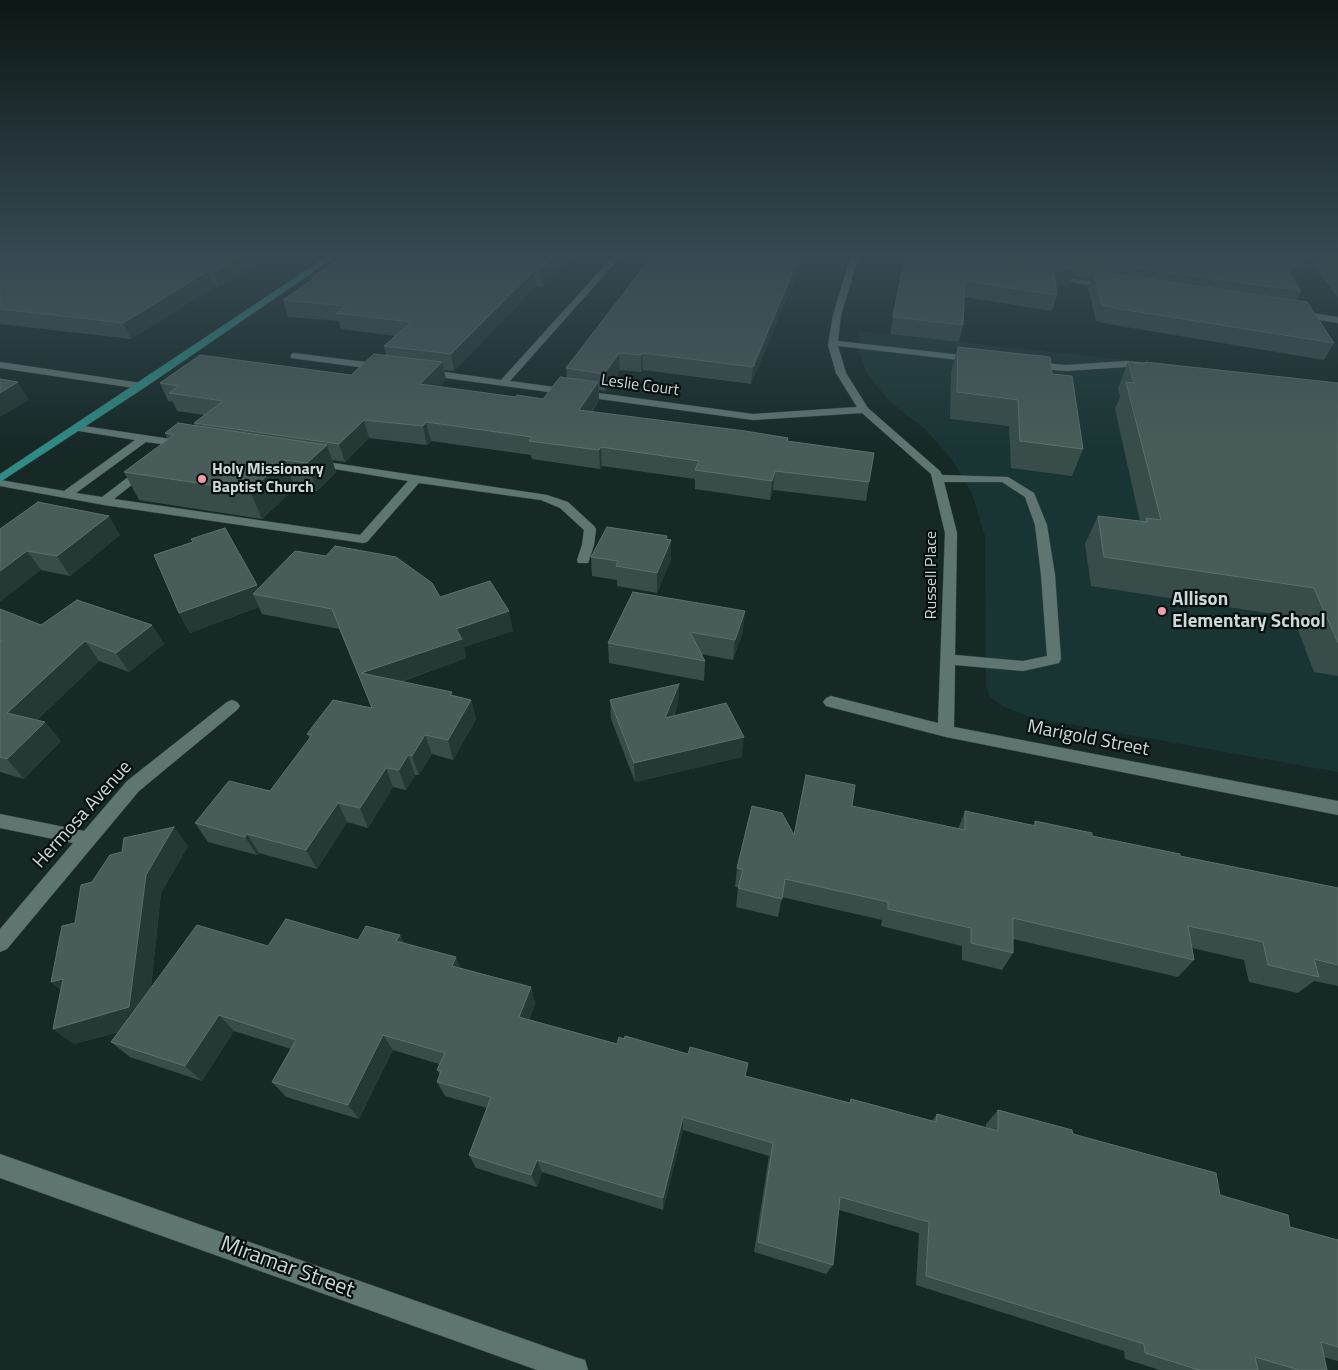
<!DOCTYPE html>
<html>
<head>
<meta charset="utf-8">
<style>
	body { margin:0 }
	canvas { display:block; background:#162927 }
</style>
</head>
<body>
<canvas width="1338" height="1370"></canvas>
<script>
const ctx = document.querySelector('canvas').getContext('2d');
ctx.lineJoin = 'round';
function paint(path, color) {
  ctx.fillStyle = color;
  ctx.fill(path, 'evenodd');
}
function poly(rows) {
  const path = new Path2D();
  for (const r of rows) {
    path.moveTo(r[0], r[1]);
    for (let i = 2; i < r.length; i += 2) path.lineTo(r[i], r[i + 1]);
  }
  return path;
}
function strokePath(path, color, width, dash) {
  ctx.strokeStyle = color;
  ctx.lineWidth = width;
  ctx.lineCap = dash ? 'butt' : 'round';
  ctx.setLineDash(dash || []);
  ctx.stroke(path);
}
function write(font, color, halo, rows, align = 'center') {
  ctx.font = font + ' "Titillium Web",sans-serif';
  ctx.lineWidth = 4.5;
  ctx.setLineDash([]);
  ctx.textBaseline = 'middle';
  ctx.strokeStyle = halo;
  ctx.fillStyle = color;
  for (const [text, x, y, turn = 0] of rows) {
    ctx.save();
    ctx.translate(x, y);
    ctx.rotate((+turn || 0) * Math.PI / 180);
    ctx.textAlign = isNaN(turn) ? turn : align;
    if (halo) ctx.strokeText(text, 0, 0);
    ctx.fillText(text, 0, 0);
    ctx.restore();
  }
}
paint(poly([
	[859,331,1338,383,1338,772,1030,717,1005,707,990,697,986,686,985,536,972,493,951,458,926,430,888,400,867,373,859,352]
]), '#193533');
const minor = poly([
	[614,255,622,255,510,381,753,414,857,407,836,373,828,345,833,315,851,255,859,255,841,315,838,341,979,357,981,359,976,362,838,346,846,373,868,408,940,471,942,475,1008,477,1034,493,1047,525,1055,575,1061,659,1059,663,1023,671,955,665,954,727,1338,801,1338,815,946,737,826,706,823,702,826,698,831,696,938,723,945,533,931,474,862,413,753,420,424,375,419,372,424,369,501,380,614,255],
	[944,482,1002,482,1025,497,1035,525,1041,575,1047,656,1023,661,955,655,957,533,944,482],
	[1048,275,1110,284,1114,286,1110,288,1051,279,1048,279,1048,275],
	[1298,311,1338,317,1338,323,1295,316,1294,314,1298,311],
	[294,353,381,364,386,367,381,370,291,358,291,354,294,353],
	[1126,361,1147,363,1152,366,1147,369,1126,367,1066,371,1031,368,1026,365,1031,362,1066,365,1126,361],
	[0,362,141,383,146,386,141,389,0,368,0,362],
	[77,425,184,441,189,444,184,447,146,442,76,493,102,497,140,468,144,467,150,470,148,472,114,499,360,535,408,481,310,465,308,463,314,460,547,495,568,502,594,526,596,529,594,545,588,563,578,563,577,560,582,545,584,530,560,508,541,500,419,483,367,542,363,543,104,505,0,486,0,480,64,491,135,440,73,430,72,428,77,425],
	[232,700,237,702,240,706,237,710,139,791,7,949,0,952,0,929,73,843,0,828,0,814,84,831,127,781,227,702,232,700],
	[0,1154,575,1357,585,1360,588,1370,537,1370,0,1178,0,1154]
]);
const major = poly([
	[329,255,338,255,144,388,0,482,0,474,329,255]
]);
strokePath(minor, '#364644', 1);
strokePath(major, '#364644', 1);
paint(minor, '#5f7572');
paint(major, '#2f8b85');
paint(poly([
	[0,255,272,255,219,287,214,287,131,339,0,324],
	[573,255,541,287,536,286,454,371,444,370,446,380,438,387,516,397,543,399,567,378,566,368,653,255,805,255,751,384,643,370,641,372,620,370,605,391,599,390,599,400,592,412,788,438,788,441,869,482,866,501,773,490,770,500,695,489,695,479,602,466,600,469,532,459,531,455,431,441,427,445,369,438,345,462,332,460,336,472,317,491,295,488,262,519,139,500,124,472,168,440,165,433,195,426,194,423,204,415,177,411,173,402,168,401,160,383,351,375,386,355,384,346,395,336,341,329,339,321,288,317,283,300,313,280,312,277],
	[905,255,1338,255,1338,298,1313,265,1293,279,1301,291,1296,301,1334,343,1324,360,1114,325,1096,321,1088,287,1091,279,1073,276,1070,284,1056,287,1057,295,1052,311,964,297,963,325,959,342,890,334],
	[958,347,1052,374,1083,449,1072,476,1011,468,1009,426,950,419,951,372],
	[1128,362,1144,364,1145,362,1338,383,1338,676,1314,672,1293,617,1091,586,1085,544,1098,516,1140,521,1115,409,1120,397,1118,388],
	[0,529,120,535,70,576,41,570],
	[667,539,671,540,671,559,657,593,617,586,617,580,592,576,591,557],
	[257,585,258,589,440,597,513,631,464,647,466,658,401,682,452,692,452,695,471,700,476,719,453,760,432,754,419,775,415,775,406,790,393,787,368,828,347,822,317,869,259,853,257,855,208,842,195,823,270,791,310,739,307,734,372,708,339,629,262,614,259,607,190,633,179,613],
	[633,592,743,631,733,660,701,654,705,661,704,681,609,663,608,643],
	[0,609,41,625,152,625,164,644,129,672,99,661,37,720,45,722,61,741,24,779,0,772],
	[679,684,678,703,674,716,742,757,635,782,611,719,610,700],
	[965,811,1033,825,1035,821,1092,836,1180,856,1338,888,1338,986,1314,981,1298,993,1249,982,1244,960,1192,948,1194,960,1178,977,1013,939,1013,953,1002,970,962,960,962,946,881,926,882,920,782,897,778,917,736,907,738,887,735,887,737,868,794,835,958,829],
	[188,846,161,893,151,988,268,946,358,940,400,935,404,943,461,968,531,987,535,1004,529,1020,617,1044,745,1076,849,1103,851,1099,932,1121,937,1114,986,1128,986,1124,998,1110,1073,1134,1220,1195,1290,1227,1338,1240,1338,1361,1324,1357,1327,1370,1160,1370,1125,1359,1124,1351,916,1285,919,1233,839,1210,833,1265,826,1274,754,1252,769,1156,683,1130,663,1210,542,1172,537,1187,476,1168,469,1155,487,1108,445,1096,437,1082,440,1075,437,1070,439,1064,393,1050,359,1119,286,1097,272,1082,291,1049,234,1031,202,1081,130,1057,111,1042,119,1032,74,1044,53,1029,61,990,51,982,75,923,92,882]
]), '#384d4a');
paint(poly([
	[242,255,272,255,219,287,214,272],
	[556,255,573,255,541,287,539,271],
	[800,255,805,255,751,384,753,367],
	[1312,255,1319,255,1313,265,1279,288,1288,271],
	[1075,268,1070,284,1049,288,1054,272],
	[208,271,214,287,131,339,123,323],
	[534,271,536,286,454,371,451,354],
	[619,353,620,370,605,391,604,374],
	[642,353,643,370,641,372,641,355],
	[442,362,446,380,424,402,420,384],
	[18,382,29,400,0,417,0,393],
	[598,382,599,400,580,428,579,410],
	[364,420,369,438,345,462,339,444],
	[426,422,431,441,427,445,423,426],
	[327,445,336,472,317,491,307,463],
	[601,447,602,466,600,469,599,450],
	[284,460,295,488,262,519,250,491],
	[775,471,773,490,770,500,772,481],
	[109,516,120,535,70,576,57,556],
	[667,536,667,549,671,540,671,559,657,593,657,573],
	[27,551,41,570,0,602,0,571],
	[257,585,262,596,253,594,259,607,190,633,179,613],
	[509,611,513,631,464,647,466,658,369,693,361,673,456,629],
	[745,611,743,631,733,660,735,640],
	[152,625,164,644,129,672,116,653],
	[85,641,99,661,24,732,7,713],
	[679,684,678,703,665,737,665,718],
	[471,700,476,719,453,760,448,740],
	[45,722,61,741,24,779,7,759],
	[425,735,432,754,419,775,412,756],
	[744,737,742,757,635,782,634,763],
	[408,755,415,775,406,790,399,770],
	[386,768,393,787,368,828,360,808],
	[338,803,347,822,317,869,306,850],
	[174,827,188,846,161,893,147,1024,74,1044,53,1029,146,875],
	[247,834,259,853,257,855,245,837],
	[400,935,408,952,396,941],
	[456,957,463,974,452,966],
	[63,979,71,999,51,982],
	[531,987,535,1004,524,1033,519,1017],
	[219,1015,234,1031,202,1081,185,1066],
	[383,1035,393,1050,359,1119,348,1105],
	[683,1117,683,1130,663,1210,663,1198],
	[537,1160,542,1172,537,1187,531,1175]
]), '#243835');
const building = poly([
	[0,255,242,255,214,272,208,271,123,323,0,309,0,255],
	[344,255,556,255,539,271,534,271,451,354,384,346,411,322,336,313,346,306,283,300,316,277,312,277,344,255],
	[653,255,800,255,753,367,642,353,641,355,619,353,604,374,566,368,653,255],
	[905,255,983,255,1075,268,1054,272,1057,295,965,281,963,325,893,317,905,255],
	[1049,255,1312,255,1288,271,1301,291,1049,255],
	[1328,255,1338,255,1338,268,1328,255],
	[1094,271,1307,302,1334,343,1120,309,1102,305,1094,271],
	[958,347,1050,357,1052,374,1072,376,1083,449,1020,441,1018,400,957,392,958,347],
	[374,354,442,362,420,384,516,397,517,395,543,399,560,377,598,382,579,410,745,431,788,438,787,441,874,453,869,482,775,471,772,481,695,470,699,461,601,447,599,450,529,441,532,437,426,422,423,426,364,420,339,444,194,423,223,401,169,393,179,386,160,383,200,355,351,375,374,354],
	[1128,362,1146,364,1145,362,1338,383,1338,643,1314,588,1104,557,1098,516,1147,522,1146,518,1161,520,1126,382,1134,383,1128,362],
	[0,379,18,382,0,393,0,379],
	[178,423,327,445,307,463,284,460,250,491,124,472,171,437,174,435,165,433,178,423],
	[38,502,109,516,57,556,27,551,0,571,0,529,38,502],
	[607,527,667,536,666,539,671,540,657,573,616,566,618,561,591,557,607,527],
	[225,528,257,585,179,613,154,555,193,542,191,539,225,528],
	[335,546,396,557,432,583,440,597,490,581,509,611,456,629,462,639,361,673,452,692,450,695,471,700,448,740,425,735,412,756,408,755,399,770,386,768,360,808,338,803,306,850,247,834,245,837,195,823,229,781,270,791,312,735,307,734,333,700,372,708,332,609,253,594,295,551,326,556,335,546],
	[633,592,745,611,735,640,690,632,705,661,608,643,633,592],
	[77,600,152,625,116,653,85,641,7,713,45,722,7,759,0,757,0,642,2,641,0,640,0,609,41,625,77,600],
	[679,684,665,718,726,703,744,737,634,763,610,700,679,684],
	[806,775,855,785,852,806,965,830,965,811,1036,826,1035,821,1092,833,1092,836,1180,854,1180,856,1338,888,1338,965,1314,959,1319,977,1268,965,1263,942,1188,926,1194,960,1013,918,1013,953,971,943,971,928,888,909,888,902,785,879,782,899,738,888,743,870,737,868,752,806,782,813,794,835,806,775],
	[174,827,146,875,129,1007,53,1029,63,979,51,982,62,926,75,923,81,885,92,882,110,855,122,852,124,838,174,827],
	[286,919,358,940,366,926,400,935,396,941,456,957,452,966,531,987,519,1017,617,1044,619,1037,624,1039,625,1036,688,1054,690,1047,748,1063,745,1076,850,1103,851,1099,936,1122,937,1114,998,1131,998,1110,1072,1130,1073,1134,1216,1173,1220,1195,1288,1215,1290,1227,1338,1240,1338,1347,1321,1342,1327,1370,1299,1370,1255,1357,1258,1370,1199,1370,1145,1353,1144,1344,926,1276,929,1222,840,1197,833,1265,758,1242,773,1143,683,1117,663,1198,537,1160,531,1175,469,1155,491,1097,437,1082,441,1071,437,1070,445,1053,383,1035,348,1105,272,1082,296,1040,219,1015,185,1066,111,1042,197,925,268,946,286,919]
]);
paint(building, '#485c59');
strokePath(building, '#5d6f6d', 1);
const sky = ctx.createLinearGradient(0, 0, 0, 447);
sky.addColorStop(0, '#0c1715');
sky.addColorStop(0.57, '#364952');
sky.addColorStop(1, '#36495200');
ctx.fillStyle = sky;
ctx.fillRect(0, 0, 1338, 447);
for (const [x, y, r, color] of [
	[202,479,5,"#f39aab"],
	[1162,611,5,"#f39aab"]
]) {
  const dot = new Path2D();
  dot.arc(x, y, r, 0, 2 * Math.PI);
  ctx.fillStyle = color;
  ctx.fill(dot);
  strokePath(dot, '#08100f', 2);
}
write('16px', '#cdd9d7', '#08100f', [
	["Leslie Court",640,386,8],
	["Russell Place",932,575,-90]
]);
write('bold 16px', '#cdd9d7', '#08100f', [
	["Holy Missionary",212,470],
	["Baptist Church",212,488]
], 'left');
write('bold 19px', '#cdd9d7', '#08100f', [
	["Allison",1172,600],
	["Elementary School",1172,622]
], 'left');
write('19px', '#cdd9d7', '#08100f', [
	["Marigold Street",1088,739,11],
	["Hermosa Avenue",83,815,-48]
]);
write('22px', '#cdd9d7', '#08100f', [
	["Miramar Street",287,1268,20]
]);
</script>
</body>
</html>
